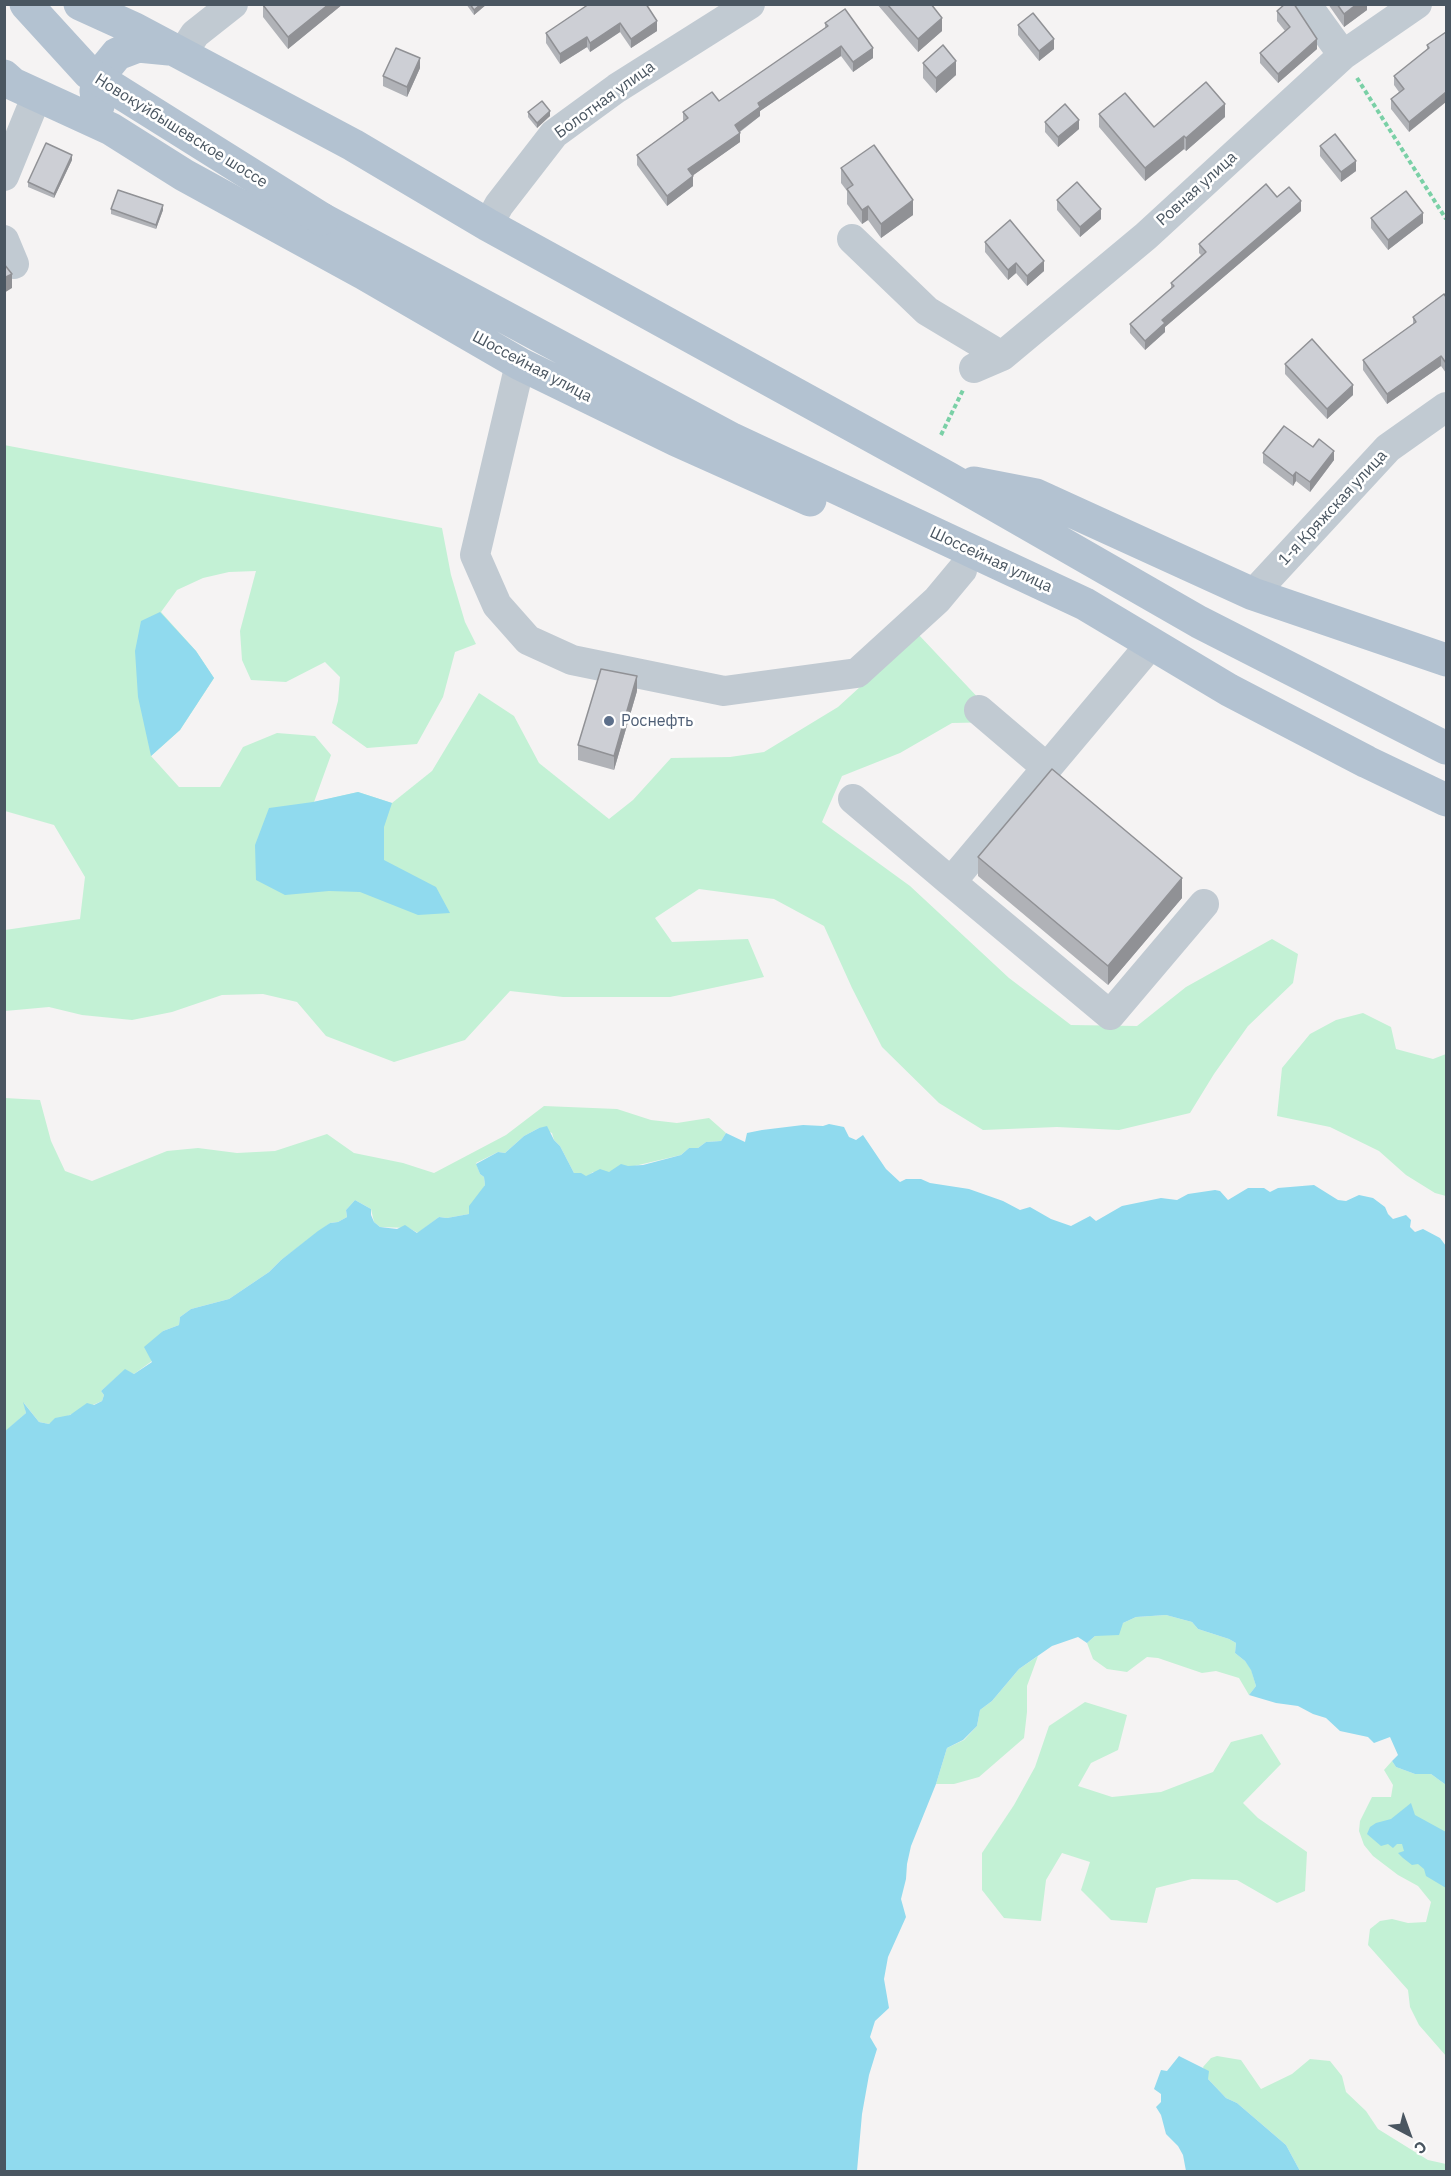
<!DOCTYPE html>
<html>
<head>
<meta charset="utf-8">
<style>
	body { margin:0 }
	#map { position:relative; width:1451px; height:2176px; overflow:hidden; background:#f5f3f3; font-family:"IBM Plex Sans",sans-serif }
	canvas { display:block }
	.frame { position:absolute; inset:0; border:6px solid #4a5661; pointer-events:none }
	.north { position:absolute; left:1379px; top:2104px; width:60px; height:60px; -webkit-text-stroke:4px #fff; paint-order:stroke; rotate:139deg; font-size:16px; font-weight:700; line-height:24px; text-align:center; color:#4a5661 }
	.north::after { content:''; display:block; margin:auto; width:21px; height:27px; background:#4a5661; clip-path:polygon(50% 0,100% 100%,50% 72%,0 100%) }
</style>
</head>
<body>
<div id="map">
<canvas width="1451" height="2176"></canvas>
<div class="frame"></div>
<div class="north">С</div>
</div>
<script>
const ctx = document.querySelector('canvas').getContext('2d');
ctx.lineJoin = 'round';
function paint(path, color) {
  ctx.fillStyle = color;
  ctx.fill(path, 'evenodd');
}
function poly(rows) {
  const path = new Path2D();
  for (const r of rows) {
    path.moveTo(r[0], r[1]);
    for (let i = 2; i < r.length; i += 2) path.lineTo(r[i], r[i + 1]);
  }
  return path;
}
function strokePath(path, color, width, dash) {
  ctx.strokeStyle = color;
  ctx.lineWidth = width;
  ctx.lineCap = dash ? 'butt' : 'round';
  ctx.setLineDash(dash || []);
  ctx.stroke(path);
}
function write(font, color, halo, rows, align = 'center') {
  ctx.font = font + ' "IBM Plex Sans",sans-serif';
  ctx.lineWidth = 5;
  ctx.setLineDash([]);
  ctx.textBaseline = 'middle';
  ctx.strokeStyle = halo;
  ctx.fillStyle = color;
  for (const [text, x, y, turn = 0] of rows) {
    ctx.save();
    ctx.translate(x, y);
    ctx.rotate((+turn || 0) * Math.PI / 180);
    ctx.textAlign = isNaN(turn) ? turn : align;
    if (halo) ctx.strokeText(text, 0, 0);
    ctx.fillText(text, 0, 0);
    ctx.restore();
  }
}
paint(poly([
	[4,445,442,528,451,575,465,622,476,644,455,652,443,697,417,744,367,748,332,723,338,701,340,677,325,662,286,682,251,680,242,660,240,631,256,571,229,572,203,578,177,590,161,612,196,651,214,678,180,730,151,756,179,787,220,787,243,747,277,733,315,736,331,755,314,802,358,792,392,803,432,771,479,693,514,716,539,763,609,819,633,800,671,758,730,757,764,752,838,707,918,634,1001,722,952,723,900,753,842,776,822,822,910,886,1009,978,1071,1025,1137,1026,1186,987,1272,939,1298,954,1293,983,1248,1026,1214,1074,1190,1113,1119,1130,1057,1127,983,1130,939,1103,882,1047,852,988,824,926,774,899,699,889,655,918,672,942,748,939,764,977,670,997,563,997,510,991,465,1040,394,1062,326,1036,297,1002,263,994,222,995,172,1012,132,1020,82,1015,49,1007,5,1011,5,930,80,919,85,877,54,825,5,811],
	[1363,1013,1391,1027,1396,1049,1433,1059,1446,1054,1446,1196,1435,1193,1406,1175,1379,1151,1330,1127,1277,1116,1282,1068,1310,1034,1336,1020],
	[5,1098,40,1100,51,1141,65,1171,92,1181,167,1151,198,1148,237,1153,275,1151,327,1134,354,1153,403,1163,434,1173,506,1135,544,1106,617,1109,651,1120,677,1123,709,1118,726,1133,721,1141,706,1142,698,1148,689,1148,681,1155,609,1172,593,1172,586,1177,574,1173,560,1146,554,1140,552,1133,539,1128,524,1136,505,1153,498,1152,476,1163,480,1174,484,1177,485,1185,469,1214,447,1218,439,1217,418,1233,409,1228,380,1227,374,1222,371,1209,355,1200,346,1210,347,1217,338,1222,330,1223,281,1260,269,1272,229,1299,191,1309,180,1317,179,1325,163,1331,148,1353,152,1361,134,1374,125,1370,101,1391,104,1395,102,1401,49,1424,39,1422,24,1403,26,1413,5,1432],
	[1166,1615,1192,1622,1198,1629,1229,1639,1236,1643,1235,1653,1245,1661,1251,1669,1256,1686,1249,1695,1239,1678,1216,1671,1202,1673,1158,1658,1147,1657,1127,1672,1107,1669,1093,1659,1087,1643,1095,1636,1136,1617],
	[1038,1656,1027,1686,1027,1712,1024,1738,979,1777,954,1784,936,1784,947,1748,964,1740,977,1726,980,1710,992,1701,1019,1669],
	[1085,1702,1127,1715,1118,1750,1091,1763,1078,1786,1112,1797,1161,1792,1213,1772,1231,1742,1262,1734,1281,1764,1243,1803,1258,1818,1307,1852,1305,1891,1277,1903,1237,1880,1192,1879,1156,1888,1147,1923,1111,1920,1081,1890,1090,1862,1062,1853,1046,1880,1041,1921,1004,1918,982,1890,982,1853,1014,1805,1035,1767,1049,1726],
	[1392,1761,1396,1767,1415,1774,1431,1774,1446,1785,1446,2056,1419,2025,1410,2007,1408,1990,1368,1945,1370,1929,1380,1921,1392,1919,1408,1923,1426,1922,1431,1902,1418,1886,1398,1875,1373,1856,1364,1845,1359,1831,1360,1821,1372,1797,1391,1797,1393,1785,1384,1770],
	[1217,2056,1241,2060,1261,2089,1292,2074,1310,2059,1330,2061,1342,2076,1346,2092,1366,2111,1378,2129,1428,2160,1446,2164,1446,2171,1300,2171,1286,2145,1237,2103,1226,2098,1208,2079,1203,2067,1211,2058]
]), '#c3f1d5');
paint(poly([
	[160,612,196,651,214,678,180,730,151,756,138,697,135,651,141,621],
	[358,792,392,803,384,827,384,860,436,887,450,913,418,915,360,892,329,891,285,895,256,880,255,845,269,808,313,802],
	[829,1124,844,1127,849,1137,856,1140,863,1135,886,1169,900,1182,906,1179,921,1179,930,1183,969,1189,1003,1201,1020,1210,1030,1207,1051,1219,1071,1226,1090,1216,1096,1221,1122,1206,1161,1198,1177,1200,1188,1194,1215,1190,1220,1191,1228,1200,1248,1188,1264,1188,1270,1192,1278,1188,1314,1185,1338,1200,1346,1201,1359,1195,1373,1198,1385,1207,1388,1214,1393,1219,1406,1215,1411,1220,1410,1227,1415,1232,1423,1229,1440,1238,1446,1246,1446,1785,1431,1774,1415,1774,1396,1767,1392,1761,1398,1755,1390,1737,1374,1743,1368,1737,1340,1731,1326,1718,1313,1714,1298,1706,1276,1703,1249,1695,1256,1686,1251,1670,1245,1661,1235,1653,1236,1643,1229,1639,1198,1629,1192,1622,1166,1615,1136,1617,1123,1623,1119,1635,1095,1636,1087,1643,1078,1637,1052,1646,1019,1669,992,1701,980,1710,977,1726,963,1740,947,1748,936,1784,911,1846,907,1864,906,1879,901,1899,906,1917,888,1957,884,1979,889,2008,875,2021,870,2037,877,2049,869,2075,862,2114,857,2171,5,2171,4,1432,26,1413,23,1402,39,1422,49,1424,55,1418,70,1415,87,1403,94,1405,102,1401,104,1395,101,1391,125,1369,134,1374,152,1362,144,1347,163,1331,179,1325,180,1317,191,1309,229,1299,269,1272,281,1260,318,1231,330,1223,338,1222,347,1217,346,1210,355,1200,371,1209,371,1215,374,1222,380,1227,397,1229,405,1225,417,1233,439,1217,447,1218,469,1214,469,1206,485,1185,484,1177,480,1174,476,1164,498,1152,505,1153,524,1136,539,1128,547,1126,554,1140,560,1146,574,1173,581,1173,586,1176,600,1169,609,1172,621,1164,628,1166,643,1165,681,1155,689,1148,698,1148,706,1142,721,1141,726,1133,745,1142,747,1133,762,1130,803,1125,823,1126],
	[1411,1803,1415,1815,1446,1832,1446,1888,1426,1876,1424,1869,1418,1864,1412,1865,1403,1858,1398,1853,1404,1851,1402,1844,1397,1844,1393,1848,1388,1844,1381,1846,1367,1834,1370,1827,1376,1823,1391,1819],
	[1179,2056,1209,2071,1208,2079,1226,2098,1237,2103,1286,2145,1300,2171,1186,2171,1183,2155,1178,2146,1166,2134,1161,2115,1156,2107,1161,2102,1161,2094,1154,2089,1161,2070,1167,2071]
]), '#90daee');
strokePath(poly([
	[1357,78,1446,219],
	[941,435,963,390]
]), '#7ad0a6', 4, [4.5, 3]);
strokePath(poly([
	[1306,4,1343,55],
	[182,54,195,34,233,4],
	[4,176,37,95],
	[488,225,499,205,554,134,617,88,750,4],
	[852,239,927,311,1002,356],
	[4,240,14,264],
	[520,364,475,555,497,605,528,640,572,660,724,691,857,673,937,600,962,570],
	[974,368,1002,356,1146,236,1343,55,1417,4],
	[1253,594,1388,448,1446,407],
	[1151,644,951,882,1110,1015,1204,904],
	[979,710,1047,768],
	[853,799,951,882]
]), '#c1cad2', 30);
strokePath(poly([
	[80,4,135,29,353,145,488,225,948,478,1199,622,1446,748],
	[4,76,13,84,111,129,184,175,363,273,520,364,676,440,810,500],
	[98,106,96,91,99,76,117,54,138,46,169,49],
	[322,219,732,439,1085,604,1229,690,1367,762,1446,800],
	[974,483,1036,495,1253,594,1446,660]
]), '#b3c2d1', 33);
strokePath(poly([
	[26,4,89,73,322,219]
]), '#b3c2d1', 33);
paint(poly([
	[343,4,288,49,263,17,263,5],
	[466,4,487,4,474,15],
	[589,4,657,31,631,48,620,32,590,52,587,47,560,64,546,43,546,33],
	[877,4,931,4,942,31,918,52],
	[1328,4,1367,4,1367,10,1344,27],
	[1277,11,1317,49,1278,83,1260,63,1260,53,1285,31,1277,21],
	[825,23,873,58,853,72,841,56,760,111,760,116,740,132,740,142,693,175,693,186,667,206,637,165,637,155,683,121,683,112,719,101,825,28],
	[1018,25,1054,49,1039,61,1018,35],
	[1446,32,1409,132,1391,109,1391,99,1399,92,1394,85,1394,76,1427,49,1427,45],
	[923,63,956,75,936,93,923,78],
	[420,68,407,97,383,86,383,76],
	[528,112,550,116,537,128,528,117],
	[1099,114,1154,127,1225,117,1186,151,1184,149,1145,181,1099,127],
	[1045,122,1079,129,1058,147,1045,132],
	[1320,146,1356,171,1341,182,1320,156],
	[72,160,54,198,28,187,28,182],
	[841,168,913,215,881,238,868,220,862,224,847,204,847,191,841,183],
	[1277,197,1301,211,1165,327,1165,332,1145,350,1130,333,1130,324,1171,288,1171,283,1201,255,1199,253,1199,244],
	[1057,200,1101,219,1080,237,1057,210],
	[111,209,163,210,156,229,111,214],
	[1371,218,1423,223,1388,250,1371,228],
	[985,242,1044,271,1027,286,1016,273,1008,280,985,252],
	[1446,297,1446,373,1441,366,1387,404,1363,370,1363,360,1413,324,1413,317],
	[1285,364,1353,395,1327,419,1285,374],
	[1263,453,1334,460,1310,492,1296,481,1293,486,1263,463],
	[637,691,614,770,578,760,578,745],
	[978,857,1182,898,1108,985,978,876]
]), '#b0b2b7');
paint(poly([
	[329,4,343,4,288,49,288,37],
	[481,4,487,4,474,15,474,10],
	[1357,4,1367,4,1367,10,1344,27,1344,14],
	[942,18,942,31,918,52,918,39],
	[657,21,657,31,631,48,631,39],
	[620,23,620,32,590,52,590,43],
	[587,37,587,47,560,64,560,54],
	[1054,39,1054,49,1039,61,1039,51],
	[1317,39,1317,49,1278,83,1278,74],
	[841,46,841,56,760,111,760,116,735,135,735,125,758,103],
	[873,48,873,58,853,72,853,62],
	[420,58,420,68,407,97,407,87],
	[956,61,956,75,936,93,936,78],
	[1446,92,1446,102,1409,132,1409,122],
	[1225,104,1225,117,1186,151,1186,138],
	[550,111,550,116,537,128,537,123],
	[1079,120,1079,129,1058,147,1058,137],
	[740,133,740,142,688,179,688,169],
	[1184,136,1184,149,1145,181,1145,168],
	[72,155,72,160,54,198,54,194],
	[1356,161,1356,171,1341,182,1341,172],
	[693,176,693,186,667,206,667,196],
	[913,200,913,215,881,238,881,224],
	[1301,201,1301,211,1165,327,1165,332,1145,350,1145,341,1162,320],
	[163,205,163,210,156,229,156,225],
	[868,206,868,220,862,224,862,210],
	[1101,209,1101,219,1080,237,1080,227],
	[1423,213,1423,223,1388,250,1388,240],
	[1044,261,1044,271,1027,286,1027,276],
	[1016,263,1016,273,1008,280,1008,270],
	[12,274,12,288,4,293,4,278],
	[1441,356,1441,366,1387,404,1387,394],
	[1353,385,1353,395,1327,419,1327,409],
	[1334,451,1334,460,1310,492,1310,482],
	[1296,472,1296,481,1293,486,1293,476],
	[637,676,637,691,614,770,614,756],
	[1182,878,1182,898,1108,985,1108,966]
]), '#909195');
const building = poly([
	[264,4,329,4,288,37,263,5,264,4],
	[470,4,481,4,474,10,470,4],
	[589,4,646,4,657,21,631,39,620,23,590,43,587,37,560,54,546,33,589,4],
	[887,4,931,4,942,18,918,39,887,4],
	[1285,4,1294,4,1317,39,1278,74,1260,53,1290,27,1277,11,1285,4],
	[1337,4,1357,4,1344,14,1337,4],
	[845,9,873,48,853,62,841,46,758,103,760,107,735,125,740,133,688,169,693,176,667,196,637,155,688,118,683,112,712,92,719,101,828,26,825,23,845,9],
	[1033,13,1054,39,1039,51,1018,25,1033,13],
	[1446,32,1446,92,1409,122,1391,99,1404,89,1394,76,1429,48,1427,45,1446,32],
	[943,45,956,61,936,78,923,63,943,45],
	[396,48,420,58,407,87,383,76,396,48],
	[1206,82,1225,104,1186,138,1184,136,1145,168,1099,114,1125,93,1154,127,1206,82],
	[542,101,550,111,537,123,528,112,542,101],
	[1065,104,1079,120,1058,137,1045,122,1065,104],
	[1335,134,1356,161,1341,172,1320,146,1335,134],
	[46,143,72,155,54,194,28,182,46,143],
	[874,145,913,200,881,224,868,206,862,210,847,189,853,185,841,168,874,145],
	[1077,182,1101,209,1080,227,1057,200,1077,182],
	[1266,184,1277,197,1289,187,1301,201,1162,320,1165,323,1145,341,1130,324,1174,286,1171,283,1206,252,1199,244,1266,184],
	[118,190,163,205,156,225,111,209,118,190],
	[1406,191,1423,213,1388,240,1371,218,1406,191],
	[1010,220,1044,261,1027,276,1016,263,1008,270,985,242,1010,220],
	[4,264,12,274,4,278,4,264],
	[1444,294,1446,297,1446,363,1441,356,1387,394,1363,360,1416,322,1413,317,1444,294],
	[1312,339,1353,385,1327,409,1285,364,1312,339],
	[1284,426,1313,447,1319,439,1334,451,1310,482,1296,472,1293,476,1263,453,1284,426],
	[601,669,637,676,614,756,578,745,601,669],
	[1052,769,1182,878,1108,966,978,857,1052,769]
]);
paint(building, '#cdcfd5');
strokePath(building, '#909195', 1.5);
for (const [x, y, r, color] of [
	[609,721,6,"#5c6f8a"]
]) {
  const dot = new Path2D();
  dot.arc(x, y, r, 0, 2 * Math.PI);
  ctx.fillStyle = color;
  ctx.fill(dot);
  strokePath(dot, '#fff', 2);
}
write('16px', '#4a5661', '#fff', [
	["Болотная улица",605,100,-36],
	["Новокуйбышевское шоссе",181,131,32],
	["Ровная улица",1197,189,-42],
	["Шоссейная улица",532,367,28],
	["1-я Кряжская улица",1333,508,-47],
	["Шоссейная улица",991,560,25]
]);
write('16px', '#4e5e75', '#fff', [
	["Роснефть",621,721]
], 'left');
</script>
</body>
</html>
